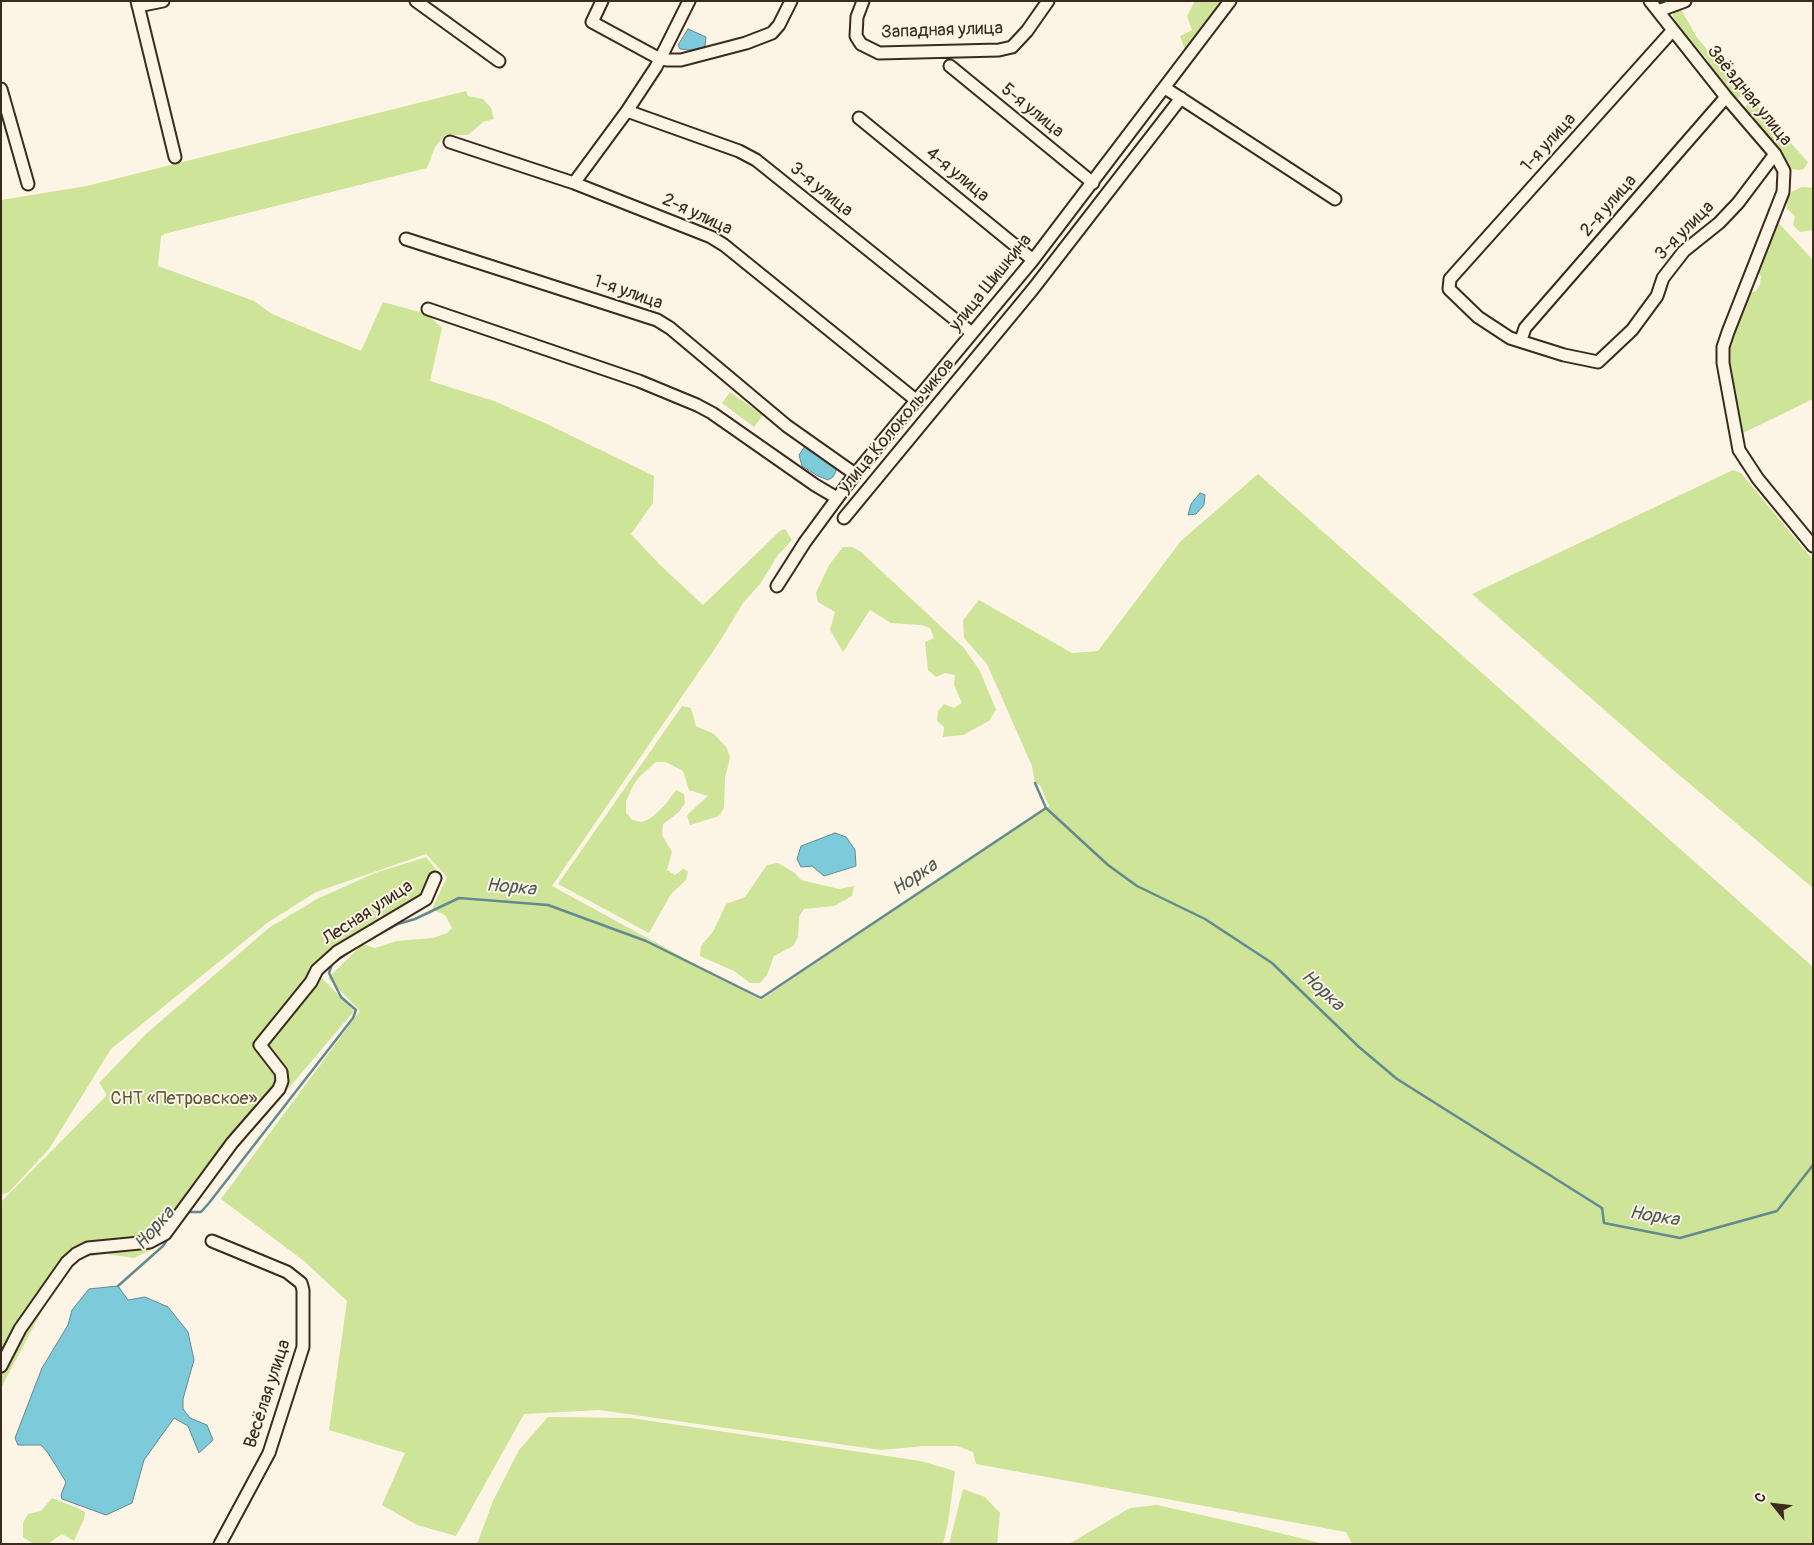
<!DOCTYPE html>
<html>
<head>
<meta charset="utf-8">
<style>
	body { margin:0 }
	#map { position:relative; width:1814px; height:1545px; overflow:hidden; background:#fcf5e5; font-family:Pangolin,sans-serif }
	canvas { display:block }
	.frame { position:absolute; inset:0; border:2px solid #3b2a1e; pointer-events:none }
	.north { position:absolute; left:1749px; top:1480px; width:50px; height:50px; -webkit-text-stroke:4px #fcf5e5; paint-order:stroke; rotate:299deg; font-size:14px; font-weight:700; line-height:20px; text-align:center; color:#3b2a1e }
	.north::after { content:''; display:block; margin:auto; width:18px; height:22px; background:#3b2a1e; clip-path:polygon(50% 0,100% 100%,50% 72%,0 100%) }
</style>
</head>
<body>
<div id="map">
<canvas width="1814" height="1545"></canvas>
<div class="frame"></div>
<div class="north">С</div>
</div>
<script>
const ctx = document.querySelector('canvas').getContext('2d');
ctx.lineJoin = 'round';
function paint(path, color) {
  ctx.fillStyle = color;
  ctx.fill(path, 'evenodd');
}
function poly(rows) {
  const path = new Path2D();
  for (const r of rows) {
    path.moveTo(r[0], r[1]);
    for (let i = 2; i < r.length; i += 2) path.lineTo(r[i], r[i + 1]);
  }
  return path;
}
function strokePath(path, color, width, dash) {
  ctx.strokeStyle = color;
  ctx.lineWidth = width;
  ctx.lineCap = dash ? 'butt' : 'round';
  ctx.setLineDash(dash || []);
  ctx.stroke(path);
}
function write(font, color, halo, rows, align = 'center') {
  ctx.font = font + ' Pangolin,sans-serif';
  ctx.lineWidth = 4;
  ctx.setLineDash([]);
  ctx.textBaseline = 'middle';
  ctx.strokeStyle = halo;
  ctx.fillStyle = color;
  for (const [text, x, y, turn = 0] of rows) {
    ctx.save();
    ctx.translate(x, y);
    ctx.rotate((+turn || 0) * Math.PI / 180);
    ctx.textAlign = isNaN(turn) ? turn : align;
    if (halo) ctx.strokeText(text, 0, 0);
    ctx.fillText(text, 0, 0);
    ctx.restore();
  }
}
paint(poly([
	[1195,1,1224,1,1190,48,1185,50,1180,36,1192,30,1187,16],
	[1677,9,1682,11,1696,36,1712,56,1742,87,1743,95,1739,98,1732,97,1709,68,1708,60,1683,32,1673,17,1673,12],
	[466,91,468,96,483,99,491,108,494,119,483,122,468,135,445,135,435,147,427,168,164,234,161,236,158,266,254,301,272,314,361,351,383,302,427,314,442,328,430,381,494,401,547,424,654,476,653,503,631,534,660,565,703,605,780,531,785,529,792,540,778,555,760,584,743,603,720,641,552,886,761,1000,1049,806,1040,785,1035,783,1032,766,987,664,964,638,963,620,979,600,1072,653,1098,651,1181,541,1258,474,1813,967,1813,1544,1352,1544,1346,1532,976,1464,973,1452,957,1446,923,1446,881,1450,599,1410,524,1414,456,1536,417,1525,382,1505,405,1453,329,1430,347,1301,304,1261,221,1199,360,1011,328,978,363,944,375,948,397,941,433,938,447,933,452,928,445,915,432,909,447,877,426,854,316,892,267,923,111,1049,49,1149,9,1192,1,1195,1,200,87,186],
	[1753,101,1808,162,1804,169,1800,170,1790,169,1744,110,1748,102],
	[1802,187,1813,188,1813,230,1800,232,1793,225,1795,216,1787,209,1786,199,1793,191],
	[1776,220,1813,260,1813,399,1743,433,1731,389,1729,342,1748,294,1756,291,1760,285,1761,276,1757,272],
	[730,392,763,415,754,427,722,403],
	[1733,470,1741,473,1813,560,1813,888,1665,763,1472,594],
	[843,547,852,547,861,552,964,648,980,671,996,710,989,721,963,735,943,737,944,727,937,721,938,711,944,704,954,708,962,703,954,685,955,675,945,673,936,677,928,670,925,642,934,638,930,628,921,625,891,623,870,610,843,652,830,630,835,612,818,602,816,593,829,565],
	[682,706,691,708,696,726,714,734,727,748,730,758,725,778,724,808,719,816,690,825,687,815,708,796,689,790,683,771,666,762,656,762,640,776,634,784,626,801,626,812,632,820,642,822,651,818,665,805,676,790,684,794,685,803,679,812,663,824,662,835,672,852,667,870,675,875,683,869,688,871,686,880,671,894,649,933,558,884],
	[426,857,443,878,427,902,344,953,321,977,354,1011,288,1089,276,1099,170,1234,153,1249,134,1258,106,1254,86,1257,71,1264,53,1290,1,1388,1,1202,107,1095,99,1083,147,1033,270,927,319,898,375,873],
	[778,863,795,873,801,880,839,889,854,886,852,896,834,906,804,909,799,917,798,937,793,946,774,956,767,975,760,983,750,983,734,971,700,956,701,946,714,930,726,904,745,897,767,865],
	[548,1417,631,1418,921,1461,955,1471,948,1523,943,1544,477,1544,493,1501,519,1450],
	[963,1489,985,1497,1000,1513,997,1544,949,1544],
	[52,1498,82,1510,85,1512,84,1519,74,1541,62,1534,48,1544,34,1544,23,1537,23,1523,28,1514,41,1511],
	[1157,1505,1255,1527,1324,1544,1069,1544,1130,1508]
]), '#cde499');
const water = poly([
	[688,29,706,37,705,47,690,50,680,49,678,45,688,29],
	[805,446,835,466,836,471,833,477,828,480,818,476,802,466,799,455,805,446],
	[1200,493,1205,495,1204,505,1196,514,1188,515,1191,504,1200,493],
	[835,833,846,837,855,850,856,866,824,876,812,866,801,867,797,859,801,846,835,833],
	[118,1286,128,1300,145,1297,168,1307,188,1332,194,1360,183,1399,183,1409,190,1418,207,1425,213,1440,199,1453,188,1426,174,1418,144,1460,132,1503,106,1515,62,1499,61,1495,66,1482,48,1453,41,1445,18,1445,15,1438,42,1368,68,1325,72,1310,89,1289,118,1286]
]);
paint(water, '#7ccada');
strokePath(water, '#628a8f', 1);
strokePath(poly([
	[1035,783,1046,808],
	[365,942,398,924,415,919,459,898,548,905,646,941,761,998,1046,808,1108,865,1137,886,1205,919,1272,963,1359,1047,1397,1079,1602,1208,1604,1223,1680,1238,1777,1211,1813,1165],
	[186,1212,201,1212,209,1203,353,1018,356,1010,341,997,329,973,332,964,352,950],
	[118,1286,163,1246,169,1237]
]), '#628a8f', 2.5);
const minor = poly([
	[137,1,175,157],
	[416,1,499,61],
	[602,1,592,22,660,59,668,60,681,60,746,43,772,33,779,25,791,1],
	[863,1,857,17,856,36,861,44,879,53,999,50,1012,47,1027,31,1048,1],
	[1650,1,1726,97,1775,154,1784,171,1783,192,1728,332,1723,347,1723,363,1739,450,1758,479,1813,546],
	[138,6,163,1],
	[1658,11,1685,1],
	[1673,30,1450,279,1449,289,1478,317,1510,338,1564,355,1598,362,1632,330,1657,296,1663,278,1684,251,1719,223,1738,203,1775,154],
	[950,66,1093,183],
	[1165,88,1335,199],
	[1,89,28,184],
	[627,111,739,151,756,160,972,333],
	[859,118,1033,260],
	[450,142,574,183,711,237,724,245,917,401],
	[574,183,627,111,656,67,689,1],
	[406,239,657,320,670,328,787,426,855,474],
	[428,309,639,381,697,405,712,413,815,485,837,498],
	[1521,340,1525,328,1726,97],
	[844,518,1033,289,1181,98],
	[777,586,805,542,855,474,1033,260,1230,1],
	[212,1241,287,1272,301,1283,303,1290,303,1347,269,1453,220,1544],
	[1,1366,20,1329,67,1262,76,1254,88,1248,150,1242,165,1234,232,1143,279,1089,282,1081,281,1072,260,1045,311,982,317,970,337,952,426,899,435,878]
]);
strokePath(minor, '#3b2a1e', 15);
strokePath(minor, '#fcf5e5', 11);
write('18px', '#3b2a1e', '#fcf5e5', [
	["Западная улица",942,31,-2],
	["Звёздная улица",1749,96,51],
	["5-я улица",1032,111,39],
	["1-я улица",1549,143,-48],
	["4-я улица",957,175,39],
	["3-я улица",821,190,39],
	["2-я улица",1609,206,-49],
	["2-я улица",697,215,25],
	["3-я улица",1685,231,-45],
	["улица Шишкина",991,283,-51],
	["1-я улица",628,293,19],
	["улица Колокольчиков",897,426,-50],
	["Лесная улица",368,913,-33],
	["Весёлая улица",268,1394,-72]
]);
write('18px', '#60583d', '#fcf5e5', [
	["СНТ «Петровское»",184,1099]
]);
write('italic 19px', '#4e5a56', '#fcf5e5', [
	["Норка",915,878,-34],
	["Норка",511,888,5],
	["Норка",1322,991,43],
	["Норка",1654,1217,9],
	["Норка",155,1229,-49]
]);
</script>
</body>
</html>
